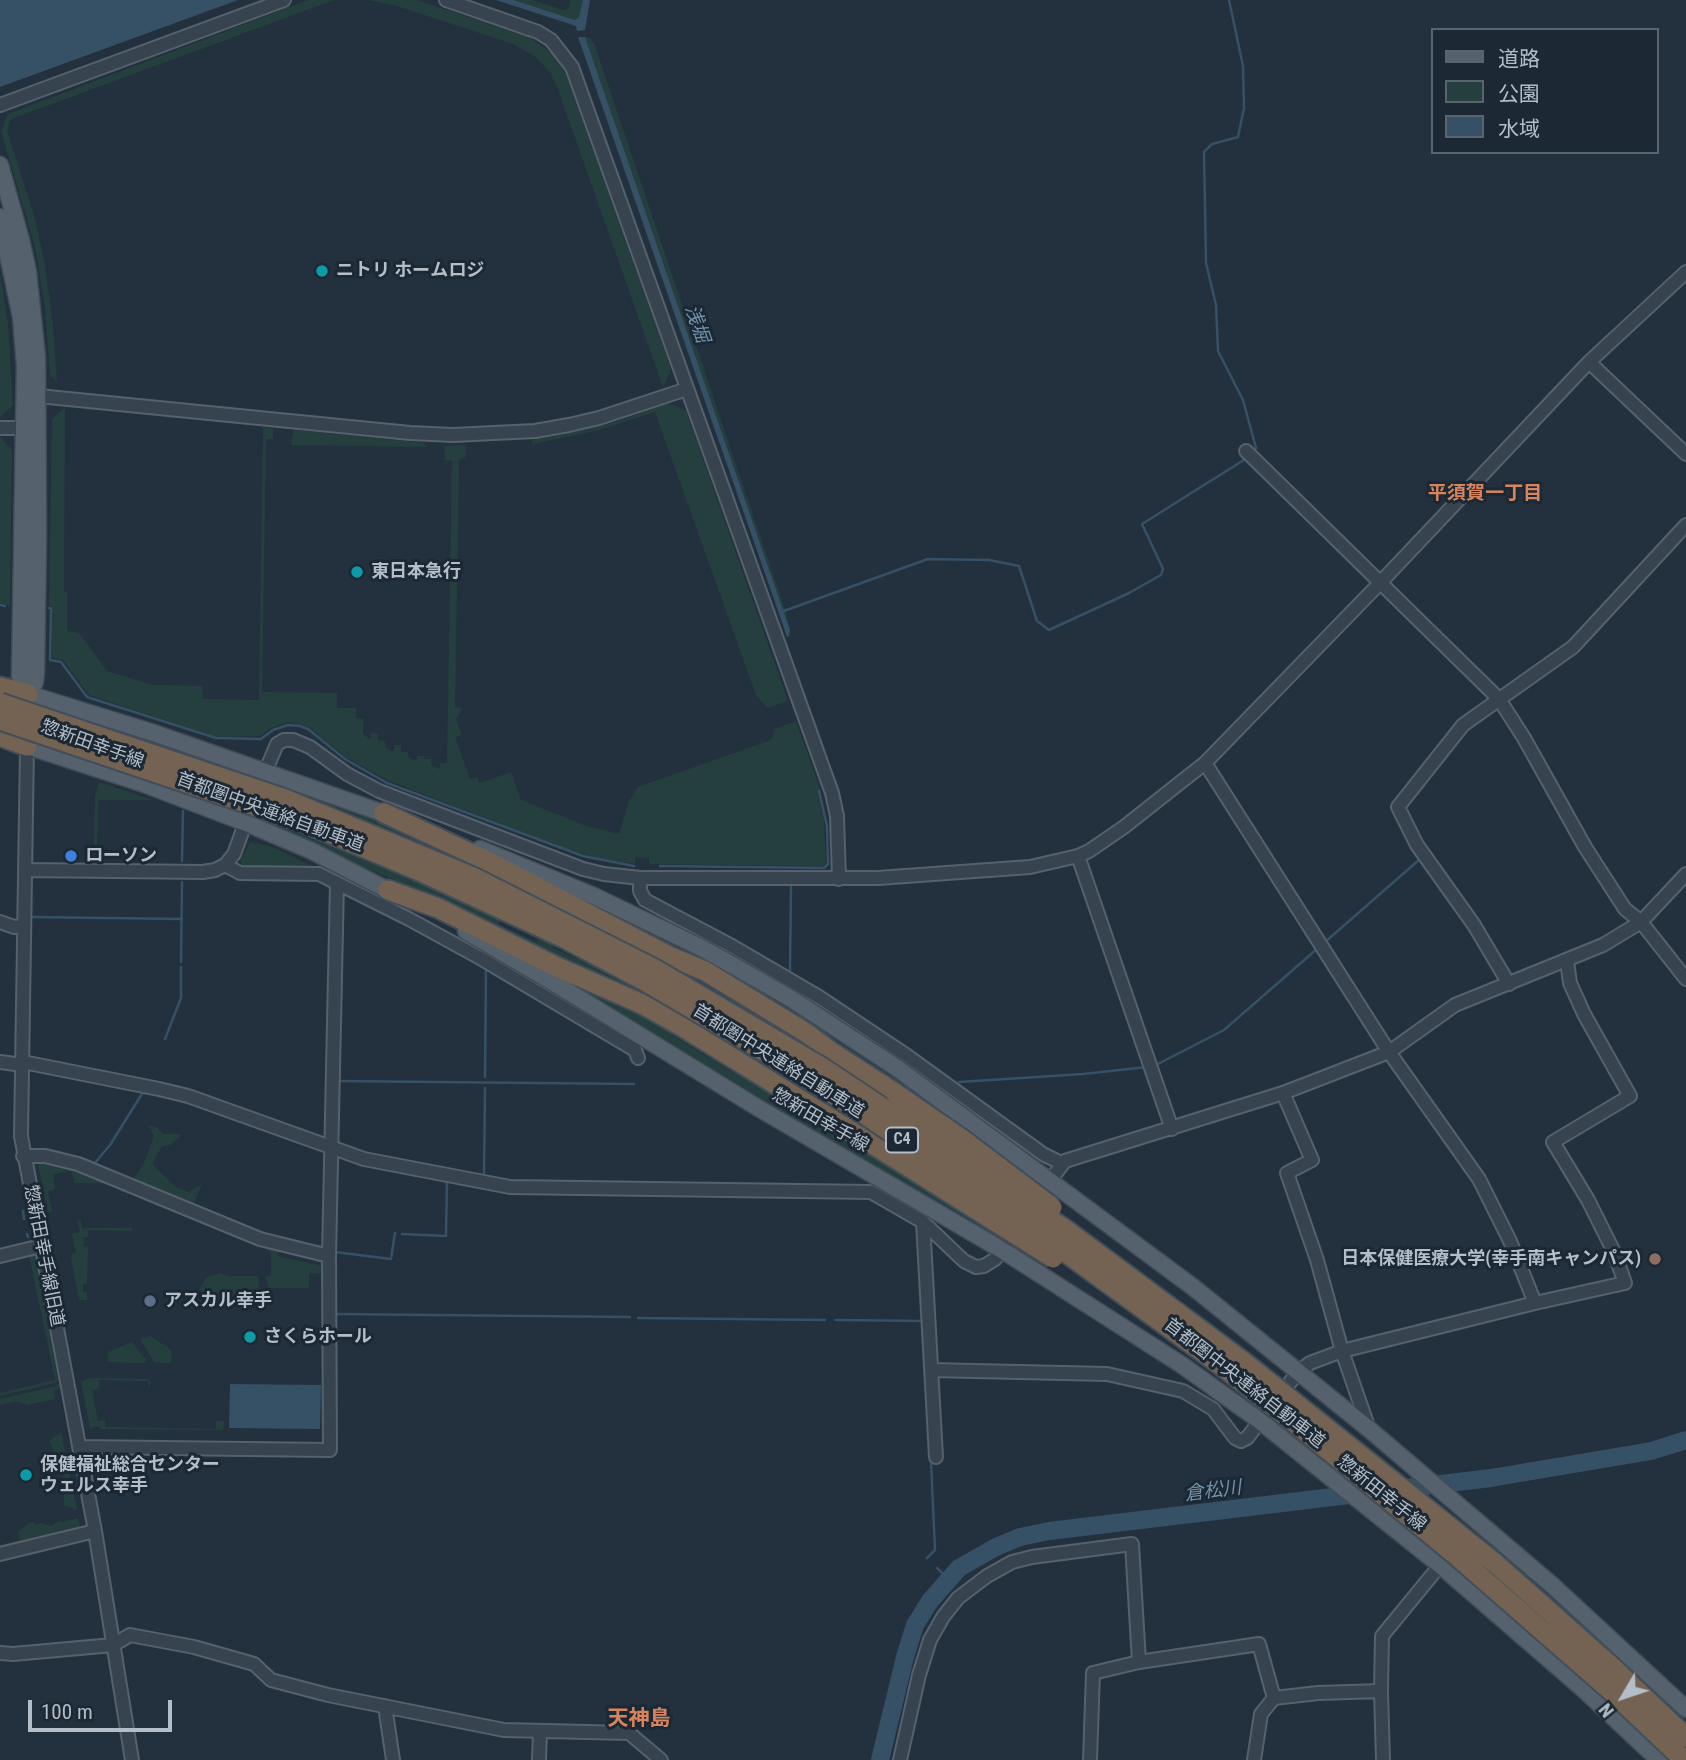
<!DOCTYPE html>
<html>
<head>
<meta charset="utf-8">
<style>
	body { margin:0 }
	#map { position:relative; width:1686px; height:1760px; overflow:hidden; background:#23313e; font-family:"Roboto Condensed","Noto Sans JP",sans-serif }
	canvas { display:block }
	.legend { position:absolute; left:1431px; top:28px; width:228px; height:126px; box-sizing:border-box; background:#1c2833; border:2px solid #58646f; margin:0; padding:9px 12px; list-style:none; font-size:21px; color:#b3bec9 }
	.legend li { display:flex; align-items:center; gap:14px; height:35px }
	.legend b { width:35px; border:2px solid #58646f }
	.north { position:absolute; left:1588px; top:1662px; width:70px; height:70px; -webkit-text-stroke:5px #1c2833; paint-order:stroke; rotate:231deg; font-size:19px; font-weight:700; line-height:28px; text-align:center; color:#b3bec9 }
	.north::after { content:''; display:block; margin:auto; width:24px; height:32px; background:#b3bec9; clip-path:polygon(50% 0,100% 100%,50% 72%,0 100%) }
	.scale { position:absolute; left:28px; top:1700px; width:144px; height:32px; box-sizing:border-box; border:4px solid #b3bec9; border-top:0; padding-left:9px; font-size:21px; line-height:24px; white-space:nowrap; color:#b3bec9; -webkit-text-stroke:5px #1c2833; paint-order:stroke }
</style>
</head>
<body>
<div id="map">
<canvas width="1686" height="1760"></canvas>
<ul class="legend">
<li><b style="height:9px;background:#55626e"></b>道路</li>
<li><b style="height:19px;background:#253f3f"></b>公園</li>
<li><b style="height:19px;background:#365065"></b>水域</li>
</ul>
<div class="north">N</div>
<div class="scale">100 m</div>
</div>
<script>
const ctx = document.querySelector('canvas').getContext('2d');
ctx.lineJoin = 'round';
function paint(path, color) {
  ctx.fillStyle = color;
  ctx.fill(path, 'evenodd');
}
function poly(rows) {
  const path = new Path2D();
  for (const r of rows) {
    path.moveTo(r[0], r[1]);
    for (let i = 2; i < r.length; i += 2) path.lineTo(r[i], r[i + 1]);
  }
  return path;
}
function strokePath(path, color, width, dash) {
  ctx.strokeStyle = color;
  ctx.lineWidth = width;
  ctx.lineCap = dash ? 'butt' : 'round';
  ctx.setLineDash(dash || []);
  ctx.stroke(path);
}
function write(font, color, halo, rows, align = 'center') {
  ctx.font = font + ' "Roboto Condensed","Noto Sans JP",sans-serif';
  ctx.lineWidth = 6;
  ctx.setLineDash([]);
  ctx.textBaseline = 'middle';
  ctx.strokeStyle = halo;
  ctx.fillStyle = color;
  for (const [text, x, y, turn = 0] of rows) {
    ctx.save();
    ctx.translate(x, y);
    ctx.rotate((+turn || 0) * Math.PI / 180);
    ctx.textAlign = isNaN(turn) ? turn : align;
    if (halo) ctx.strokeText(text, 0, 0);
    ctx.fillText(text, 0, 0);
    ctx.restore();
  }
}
paint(poly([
	[308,0,334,0,11,119,7,131,34,215,45,265,53,325,57,382,50,375,45,308,35,247,1,131,8,114],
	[369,0,417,0,529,37,551,53,560,63,566,75,671,369,663,387,557,87,550,73,536,57,513,44,397,6],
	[514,0,532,0,563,10,568,9,571,0,583,0,579,17,575,20],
	[585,37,590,38,594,43,786,613,790,629,789,636,790,630],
	[0,271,8,324,13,405,0,418],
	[669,403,686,411,788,701,767,708,756,695,655,412,595,431,533,444,532,440,562,435,616,422],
	[65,407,64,592,67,592,67,631,79,633,107,671,153,685,202,686,203,699,259,700,263,427,273,428,273,439,266,439,262,692,337,693,337,708,356,708,356,718,363,719,363,734,371,740,371,733,378,734,378,740,385,741,386,748,394,752,394,745,401,745,401,752,408,752,409,758,417,761,417,756,424,756,424,759,431,759,432,766,440,769,440,763,447,763,452,461,445,460,444,446,466,445,465,458,459,459,455,707,462,708,456,720,462,735,455,737,470,779,477,777,480,783,511,772,521,800,586,826,619,834,629,801,638,787,771,740,775,729,796,721,821,791,818,792,824,821,826,863,823,866,649,864,649,858,635,857,635,864,598,858,566,849,387,780,347,758,309,727,288,722,271,728,260,736,216,737,89,695,63,660,52,658,52,606,49,606,52,419],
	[294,430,424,443,427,447,291,445],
	[0,436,12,450,10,606,0,603],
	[272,780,398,825,674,964,795,1037,792,1042,291,791,267,782],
	[99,782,153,800,98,800,97,849,94,849,95,796],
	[255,814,373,859,501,917,498,924,536,942,539,936,553,942,551,947,589,964,590,962,772,1066,770,1069,686,1019,474,921,393,879,330,854,256,820],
	[250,842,270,846,321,870,243,867,240,861],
	[583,898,669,938,810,1018,956,1118,996,1152,1030,1177,1028,1179,801,1020,801,1015,707,961,680,950,586,901,582,901],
	[575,985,644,1014,672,1033,672,1035,709,1058,759,1087,769,1091,1005,1235,998,1239,792,1120,793,1118],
	[148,1125,158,1128,163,1134,178,1134,181,1136,170,1145,162,1146,152,1164,176,1187,188,1192,202,1184,193,1205,133,1180,144,1163,154,1136],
	[44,1160,81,1170,133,1192,121,1192,120,1188,111,1187,111,1183,75,1183,71,1171,53,1174,55,1189,48,1191,52,1211,59,1211,48,1212,38,1165],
	[77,1220,81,1221,82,1228,132,1228,132,1231,88,1230,88,1237,84,1237,83,1246,88,1247,87,1283,83,1284,83,1292,87,1293,87,1300,79,1300,71,1258,72,1254,76,1253,72,1234,80,1232],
	[267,1245,280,1248,278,1256,323,1266,323,1273,309,1274,309,1288,268,1288,266,1277,271,1275,271,1252,266,1250],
	[36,1254,37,1255,62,1388,54,1390,55,1399,27,1405,16,1401,0,1405,0,1399,57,1386,60,1382,36,1256,58,1382,0,1396,0,1393,55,1380,29,1255],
	[221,1273,227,1276,258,1276,260,1299,249,1299,248,1302,214,1302,209,1309,202,1299,200,1287,207,1277],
	[151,1336,171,1350,172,1359,170,1363,154,1362,140,1339],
	[132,1342,146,1360,145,1363,108,1362,108,1352],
	[89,1378,148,1379,151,1382,149,1388,148,1381,99,1380,99,1388,92,1390,98,1421,105,1420,105,1427,216,1429,216,1421,224,1421,223,1430,101,1429,97,1426,90,1428,81,1382],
	[61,1432,68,1467,77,1510,64,1505,63,1473,49,1441],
	[78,1518,81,1531,0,1550,0,1545,20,1540,18,1532,29,1523,34,1522,37,1525,40,1523,51,1526,61,1520,61,1522]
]), '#253f3f');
paint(poly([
	[0,0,238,0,0,87],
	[496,0,514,0,575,20,579,17,583,0,590,0,585,30,577,31,576,26],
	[578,37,585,37,790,630,789,636,787,637,785,631],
	[230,1384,321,1385,320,1429,229,1428]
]), '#365065');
strokePath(poly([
	[1229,0,1243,66,1244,108,1238,137,1212,144,1204,152,1206,263,1216,305,1218,351,1243,400,1256,448,1252,453],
	[0,605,5,606],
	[49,608,51,608,50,660,61,662,87,697,216,738,261,739,273,730,288,725,300,726,308,729,345,759,387,783,583,856,634,866],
	[781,612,928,559,989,560,1019,566,1037,621,1049,630,1129,593,1161,575,1163,569,1142,524,1247,458],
	[182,861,183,811],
	[660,866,824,868,828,864,827,826,819,791],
	[33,917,182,919],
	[1325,942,1420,859],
	[181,962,182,882],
	[790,971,791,887],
	[165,1039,181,998,181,967],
	[1154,1066,1224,1030,1318,948],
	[485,1077,486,968],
	[337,1081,634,1084],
	[959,1082,1083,1074,1147,1067],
	[34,1149,50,1150,90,1161,94,1164,110,1145,145,1089],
	[484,1177,485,1088],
	[23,1211,24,1219],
	[27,1234,28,1237],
	[402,1234,446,1236,447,1179],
	[335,1252,391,1259,395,1233],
	[334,1314,630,1317],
	[638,1318,825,1320],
	[836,1320,923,1321],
	[927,1558,935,1550,931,1462],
	[937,1568,948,1579]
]), '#365065', 2.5);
strokePath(poly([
	[880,1760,905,1657,915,1625,930,1601,959,1568,996,1547,1020,1537,1049,1531,1491,1478,1651,1451,1686,1440]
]), '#365065', 18);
const minor = poly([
	[446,0,538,32,551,40,572,67,832,793,837,816,839,879],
	[0,105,284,0],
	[1589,362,1686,454],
	[38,396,410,433,453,435,535,431,569,425,599,418,687,389],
	[0,428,26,428],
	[1246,451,1499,699,1524,738,1585,847,1625,909,1641,922,1686,979],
	[27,746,21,1136,95,1531,132,1760],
	[255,796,277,744,284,740,293,740,310,747,347,774,379,791,583,869,604,874,640,878,878,878,1030,867,1078,856,1089,851,1124,827,1205,763,1380,583,1589,362,1686,272],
	[1078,856,1172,1129],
	[225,865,240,873,319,874,409,919,482,959,635,1050,638,1058],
	[25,870,203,872,215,870,225,865,234,854,248,816],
	[640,878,640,891,645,900,730,945,819,997,906,1055,1043,1154,1061,1163],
	[0,922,14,927,23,926],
	[1509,984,1474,925,1417,845,1398,807,1463,725,1573,647,1686,525],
	[0,1062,22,1065,28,1063,159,1089,188,1096,364,1159,510,1187,871,1192,923,1222,964,1261,976,1267,984,1266,995,1259,1017,1228],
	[1283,1093,1312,1160,1287,1173,1317,1260,1342,1351,1369,1429],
	[23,1156,45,1156,78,1164,260,1239,329,1256],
	[1045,1187,1065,1161,1283,1093,1389,1052,1455,1005,1603,945,1641,922,1686,874],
	[923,1222,936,1457],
	[0,1256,41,1246],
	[1535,1303,1625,1283,1614,1252,1588,1200,1553,1142,1630,1096,1584,1014,1570,983,1567,961],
	[931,1370,1107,1374,1183,1391,1213,1409,1235,1438,1241,1441,1247,1438,1298,1372,1310,1363,1342,1351,1535,1303,1510,1241,1479,1179,1389,1052,1205,763],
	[79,1447,330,1450,329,1256,337,883],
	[0,1554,95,1531],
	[0,1653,13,1654,113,1645,130,1635,194,1647,254,1664,271,1680,328,1695,504,1730,629,1733,661,1760],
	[385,1706,393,1760],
	[539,1760,540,1731],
	[900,1760,919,1675,930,1640,943,1617,958,1598,987,1576,1012,1562,1032,1557,1132,1544,1139,1662],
	[1090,1760,1093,1673,1139,1662,1259,1644,1274,1698],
	[1254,1760,1261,1714,1274,1698,1318,1693,1381,1691],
	[1383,1760,1381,1691,1382,1636,1446,1558]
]);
const major = poly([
	[0,165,21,240,28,272,37,358,38,534,36,672,35,682,28,694],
	[0,217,21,317,25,366,20,676,28,694,27,701],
	[28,694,154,733,394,817],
	[27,734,27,746,144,784,246,823,312,851,397,895],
	[480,849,594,896,704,949,790,998,897,1068,1193,1287,1369,1429,1552,1585,1686,1709],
	[466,931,551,981,760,1109,1002,1250,1182,1365,1260,1421,1440,1565,1582,1688,1659,1760]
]);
const highway = poly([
	[0,687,28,694],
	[0,736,27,746],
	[384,813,483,859,669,956,705,971,805,1032,833,1053,895,1093],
	[388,890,438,908,555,966,642,1004,681,1026,885,1152]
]);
strokePath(minor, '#55616c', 16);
strokePath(major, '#404c57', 19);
strokePath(highway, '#424e59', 23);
strokePath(minor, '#37434e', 12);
strokePath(major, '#55626e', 16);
strokePath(highway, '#746353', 19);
const highwayBridge = poly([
	[0,703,285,799,473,877,653,968,823,1068,1066,1230,1245,1363,1496,1564,1611,1666,1686,1737],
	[0,720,305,823,417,870,566,939,643,980,769,1054,861,1112,1039,1233,1219,1364,1289,1418,1458,1557,1609,1689,1684,1760],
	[895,1093,962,1139,1052,1207],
	[885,1152,1053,1258]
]);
strokePath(highwayBridge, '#424e59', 23, []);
strokePath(highwayBridge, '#746353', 19);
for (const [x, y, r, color] of [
	[322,271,7,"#0f9aa8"],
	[357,572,7,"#0f9aa8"],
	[71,856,7,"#3f7fe0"],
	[1655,1259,7,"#8d6e63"],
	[150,1301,7,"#5c6f8a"],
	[250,1337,7,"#0f9aa8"],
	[26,1475,7,"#0f9aa8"]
]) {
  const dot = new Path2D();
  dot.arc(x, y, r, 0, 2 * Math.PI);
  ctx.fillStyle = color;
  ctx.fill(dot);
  strokePath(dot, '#1c2833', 2.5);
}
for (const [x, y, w] of [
	[902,1140,32]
]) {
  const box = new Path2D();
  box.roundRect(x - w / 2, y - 12.5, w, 25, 5);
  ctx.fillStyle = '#1c2833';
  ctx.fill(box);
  strokePath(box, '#b3bec9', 2);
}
write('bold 16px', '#b3bec9', null, [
	["C4",902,1140]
]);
write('bold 18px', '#b3bec9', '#1c2833', [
	["ニトリ ホームロジ",336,271],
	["東日本急行",371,572],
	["ローソン",85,856],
	["日本保健医療大学(幸手南キャンパス)",1641,1259,"right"],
	["アスカル幸手",164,1301],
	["さくらホール",264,1337],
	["保健福祉総合センター",40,1465],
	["ウェルス幸手",40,1486]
], 'left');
write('18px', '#b3bec9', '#1c2833', [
	["惣新田幸手線",92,745,20],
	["首都圏中央連絡自動車道",270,813,20],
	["首都圏中央連絡自動車道",778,1062,32],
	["惣新田幸手線",820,1121,30],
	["惣新田幸手線旧道",43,1256,79],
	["首都圏中央連絡自動車道",1244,1384,38],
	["惣新田幸手線",1381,1494,39]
]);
write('italic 19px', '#7193ad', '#1c2833', [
	["浅堀",696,324,71],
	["倉松川",1213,1492,-7]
]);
write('bold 19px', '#d8855f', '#1c2833', [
	["平須賀一丁目",1485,494]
]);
write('bold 21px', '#d8855f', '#1c2833', [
	["天神島",639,1720]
]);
</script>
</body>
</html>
